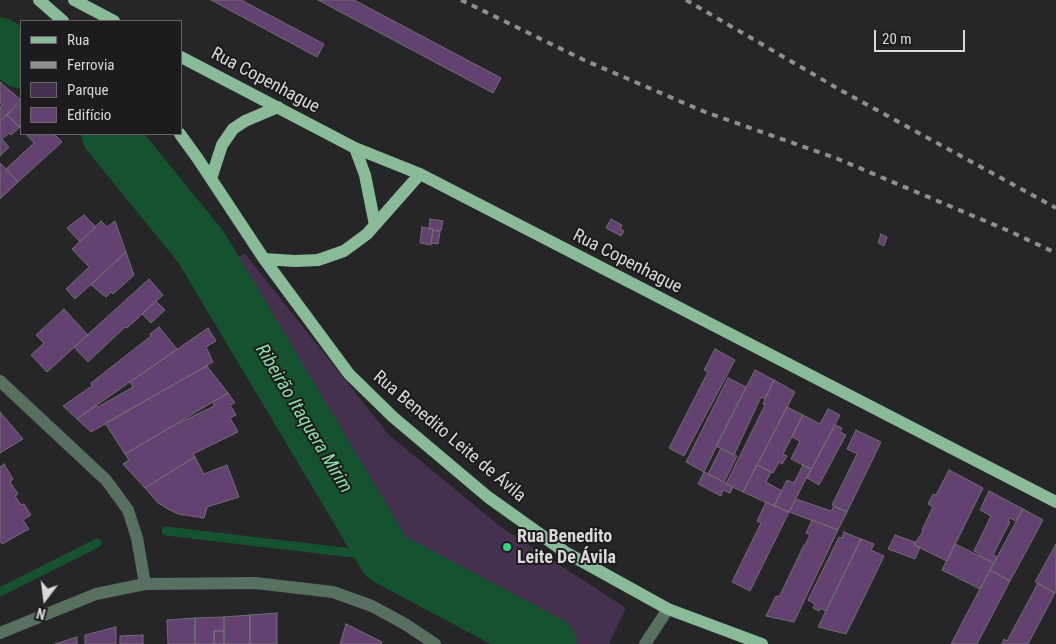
<!DOCTYPE html>
<html>
<head>
<meta charset="utf-8">
<style>
	body { margin:0 }
	#map { position:relative; width:1056px; height:644px; overflow:hidden; background:#262527; font-family:"Roboto Condensed",sans-serif }
	canvas { display:block }
	.legend { position:absolute; left:20px; top:20px; width:162px; height:115px; box-sizing:border-box; background:#1d1b1d; border:1px solid #696769; margin:0; padding:6px 9px; list-style:none; font-size:15px; color:#dad9da }
	.legend li { display:flex; align-items:center; gap:10px; height:25px }
	.legend b { width:25px; border:1px solid #696769 }
	.north { position:absolute; left:20px; top:574px; width:50px; height:50px; -webkit-text-stroke:4px #1d1b1d; paint-order:stroke; rotate:195deg; font-size:14px; font-weight:700; line-height:20px; text-align:center; color:#dad9da }
	.north::after { content:''; display:block; margin:auto; width:18px; height:22px; background:#dad9da; clip-path:polygon(50% 0,100% 100%,50% 72%,0 100%) }
	.scale { position:absolute; left:874px; top:30px; width:91px; height:22px; box-sizing:border-box; border:2px solid #dad9da; border-top:0; padding-left:6px; font-size:15px; line-height:18px; white-space:nowrap; color:#dad9da; -webkit-text-stroke:4px #1d1b1d; paint-order:stroke }
</style>
</head>
<body>
<div id="map">
<canvas width="1056" height="644"></canvas>
<ul class="legend">
<li><b style="height:6px;background:#89bb99"></b>Rua</li>
<li><b style="height:6px;background:#908f90"></b>Ferrovia</li>
<li><b style="height:14px;background:#45314d"></b>Parque</li>
<li><b style="height:14px;background:#634170"></b>Edifício</li>
</ul>
<div class="north">N</div>
<div class="scale">20 m</div>
</div>
<script>
const ctx = document.querySelector('canvas').getContext('2d');
ctx.lineJoin = 'round';
function paint(path, color) {
  ctx.fillStyle = color;
  ctx.fill(path, 'evenodd');
}
function poly(rows) {
  const path = new Path2D();
  for (const r of rows) {
    path.moveTo(r[0], r[1]);
    for (let i = 2; i < r.length; i += 2) path.lineTo(r[i], r[i + 1]);
  }
  return path;
}
function strokePath(path, color, width, dash) {
  ctx.strokeStyle = color;
  ctx.lineWidth = width;
  ctx.lineCap = dash ? 'butt' : 'round';
  ctx.setLineDash(dash || []);
  ctx.stroke(path);
}
function write(font, color, halo, rows, align = 'center') {
  ctx.font = font + ' "Roboto Condensed",sans-serif';
  ctx.lineWidth = 4;
  ctx.setLineDash([]);
  ctx.textBaseline = 'middle';
  ctx.strokeStyle = halo;
  ctx.fillStyle = color;
  for (const [text, x, y, turn = 0] of rows) {
    ctx.save();
    ctx.translate(x, y);
    ctx.rotate((+turn || 0) * Math.PI / 180);
    ctx.textAlign = isNaN(turn) ? turn : align;
    if (halo) ctx.strokeText(text, 0, 0);
    ctx.fillText(text, 0, 0);
    ctx.restore();
  }
}
paint(poly([
	[245,254,389,435,501,527,626,608,609,644,562,644,399,554,383,539,341,448,233,259]
]), '#45314d');
strokePath(poly([
	[166,531,386,557],
	[0,592,97,543]
]), '#145230', 9);
strokePath(poly([
	[0,45,21,61],
	[109,134,201,247,386,557,549,644]
]), '#145230', 55);
const building = poly([
	[211,0,241,0,324,44,317,57,211,0],
	[318,0,354,0,501,78,493,93,318,0],
	[0,82,21,100,0,121,0,107,2,105,0,103,0,82],
	[21,102,21,129,7,115,21,102],
	[7,115,20,127,11,135,9,133,2,139,9,147,0,156,0,121,7,115],
	[26,134,54,134,62,142,18,182,6,169,34,143,26,134],
	[0,163,18,182,0,199,0,163],
	[84,215,96,227,80,242,67,228,84,215],
	[430,219,443,221,441,231,429,229,430,219],
	[611,219,622,225,620,229,624,231,621,236,606,228,611,219],
	[101,221,107,227,115,221,126,252,75,299,66,289,89,267,72,249,101,221],
	[422,227,433,229,431,245,420,243,422,227],
	[433,230,440,232,438,244,431,243,433,230],
	[881,234,887,237,884,246,878,243,881,234],
	[126,252,134,275,113,294,111,292,106,297,91,285,126,252],
	[149,279,163,295,127,328,125,327,88,362,74,347,149,279],
	[156,301,165,310,151,323,142,314,156,301],
	[64,309,88,335,47,372,31,355,44,343,36,335,64,309],
	[159,327,177,349,77,419,63,406,92,386,91,383,151,336,150,334,159,327],
	[208,328,216,341,206,347,213,362,91,432,77,419,96,405,98,407,133,387,130,382,208,328],
	[715,349,735,360,684,456,669,448,708,372,704,370,715,349],
	[207,366,228,393,125,454,105,423,207,366],
	[755,370,774,380,765,399,761,397,734,455,716,446,755,370],
	[728,378,746,387,704,472,686,462,728,378],
	[774,380,795,392,743,492,726,484,765,405,763,404,774,380],
	[228,393,235,403,230,405,236,415,230,418,238,432,193,454,195,457,145,488,123,464,129,460,125,454,171,427,214,406,213,402,228,393],
	[787,407,803,415,783,454,787,456,782,464,779,462,773,473,757,465,787,407],
	[828,409,840,415,811,469,791,459,800,441,792,437,803,415,820,424,828,409],
	[0,412,23,439,0,453,0,412],
	[835,425,842,428,840,432,846,435,819,485,807,478,835,425],
	[856,430,881,442,847,512,832,505,857,454,847,449,856,430],
	[721,448,737,456,724,482,708,474,721,448],
	[195,457,204,474,227,465,239,497,207,507,204,518,178,514,168,509,158,503,145,488,195,457],
	[4,464,13,479,10,482,18,494,15,496,21,505,24,504,31,515,23,520,29,529,2,544,0,541,0,467,4,464],
	[757,465,771,472,766,482,782,491,774,506,743,492,757,465],
	[803,465,811,469,789,512,774,506,787,480,794,483,803,465],
	[949,470,983,488,947,561,914,545,923,531,922,530,933,507,928,504,933,494,936,495,949,470],
	[704,472,733,487,730,493,723,490,721,496,698,484,704,472],
	[989,491,1023,509,1016,521,1010,518,1008,521,1010,522,993,555,997,557,994,563,979,556,980,554,974,551,991,516,980,510,989,491],
	[796,499,831,511,834,506,847,512,838,530,789,512,796,499],
	[766,502,789,512,750,591,732,582,761,523,757,521,766,502],
	[1023,509,1043,520,1010,581,990,570,1023,509],
	[812,520,838,530,794,622,766,616,776,596,779,597,804,545,805,545,810,535,806,533,812,520],
	[844,532,861,539,826,611,820,608,819,611,813,608,815,604,808,600,839,537,842,538,844,532],
	[895,535,915,542,914,545,920,547,915,559,888,549,895,535],
	[861,539,874,544,871,550,884,556,856,614,846,634,818,627,861,539],
	[955,544,994,563,980,589,942,570,955,544],
	[1056,544,1056,591,1055,593,1035,582,1056,544],
	[990,570,1010,581,977,644,951,644,990,570],
	[1038,583,1055,593,1028,644,1002,644,1004,639,1007,641,1038,583],
	[277,613,277,644,250,644,250,615,277,613],
	[250,615,250,644,224,644,224,617,250,615],
	[224,617,224,631,214,631,214,644,195,644,195,618,224,617],
	[195,618,195,644,168,644,167,620,195,618],
	[346,624,382,642,381,644,340,644,346,624],
	[116,627,116,644,85,644,85,635,116,627],
	[214,631,224,631,224,644,214,644,214,631],
	[143,635,143,644,120,644,120,636,143,635],
	[77,637,77,644,55,644,77,637]
]);
paint(building, '#634170');
strokePath(building, '#716f72', 1);
strokePath(poly([
	[0,381,106,480,128,510,137,538,145,584],
	[0,633,96,594,145,584,255,583,333,592,372,606,405,624,435,644],
	[645,644,668,609]
]), '#58705f', 12);
strokePath(poly([
	[39,0,63,21],
	[74,0,114,21],
	[181,57,355,148,420,174,1056,502],
	[180,134,198,159,264,259,349,374,393,417,488,497,565,552,668,609,762,644],
	[355,148,365,175,375,225],
	[211,179,222,145,233,129,245,121,278,107],
	[264,259,295,261,318,260,344,251,367,234,420,174]
]), '#89bb99', 12);
strokePath(poly([
	[461,0,584,60,705,112,838,159,1009,231,1056,253],
	[686,0,842,91,1056,208]
]), '#908f90', 4, [6, 6]);
for (const [x, y, r, color] of [
	[507,547,5,"#33d882"]
]) {
  const dot = new Path2D();
  dot.arc(x, y, r, 0, 2 * Math.PI);
  ctx.fillStyle = color;
  ctx.fill(dot);
  strokePath(dot, '#1d1b1d', 2);
}
write('18px', '#dad9da', '#1d1b1d', [
	["Rua Copenhague",265,81,28],
	["Rua Copenhague",627,262,27],
	["Rua Benedito Leite de Ávila",449,437,40]
]);
write('bold 18px', '#dad9da', '#1d1b1d', [
	["Rua Benedito",517,537],
	["Leite De Ávila",517,558]
], 'left');
write('italic 19px', '#88dea6', '#1d1b1d', [
	["Ribeirão Itaquera Mirim",303,419,59]
]);
</script>
</body>
</html>
